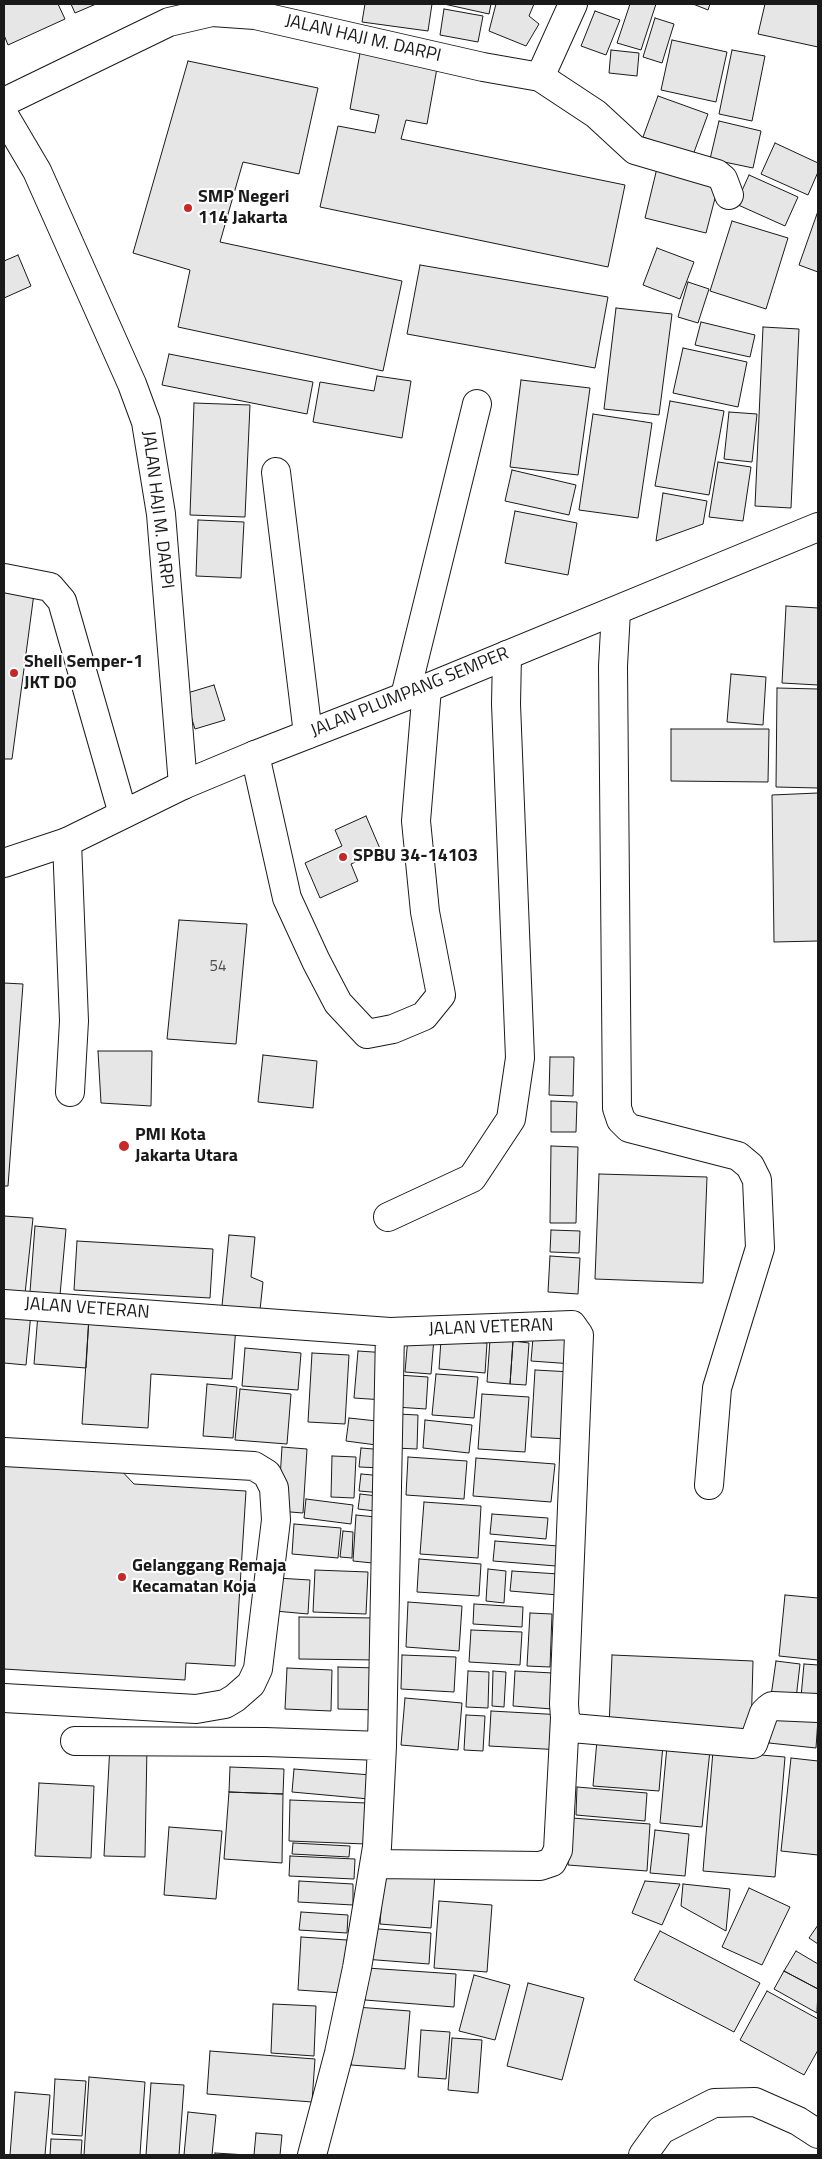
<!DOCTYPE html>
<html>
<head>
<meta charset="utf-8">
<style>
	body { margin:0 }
	#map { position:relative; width:822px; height:2159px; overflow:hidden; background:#fff; font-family:"Titillium Web",sans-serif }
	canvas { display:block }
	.frame { position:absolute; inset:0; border:5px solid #1a1a1a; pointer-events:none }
</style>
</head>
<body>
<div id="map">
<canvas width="822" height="2159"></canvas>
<div class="frame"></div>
</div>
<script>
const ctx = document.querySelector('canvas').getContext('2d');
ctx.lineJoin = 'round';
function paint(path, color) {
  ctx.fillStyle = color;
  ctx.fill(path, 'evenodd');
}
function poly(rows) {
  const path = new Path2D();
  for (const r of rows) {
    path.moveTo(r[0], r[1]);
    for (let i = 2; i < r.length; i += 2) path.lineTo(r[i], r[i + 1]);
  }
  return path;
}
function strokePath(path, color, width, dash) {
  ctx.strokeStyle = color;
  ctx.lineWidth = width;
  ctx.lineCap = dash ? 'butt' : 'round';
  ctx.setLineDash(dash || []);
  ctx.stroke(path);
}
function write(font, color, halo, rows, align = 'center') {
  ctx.font = font + ' "Titillium Web",sans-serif';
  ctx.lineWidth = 4;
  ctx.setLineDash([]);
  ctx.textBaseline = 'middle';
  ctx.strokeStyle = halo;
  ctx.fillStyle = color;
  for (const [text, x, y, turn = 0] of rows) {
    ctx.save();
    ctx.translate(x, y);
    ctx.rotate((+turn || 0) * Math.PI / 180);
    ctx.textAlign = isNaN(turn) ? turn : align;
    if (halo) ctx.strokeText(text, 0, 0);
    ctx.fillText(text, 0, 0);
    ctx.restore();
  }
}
const building = poly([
	[4,4,58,4,65,19,8,45,4,35,4,4],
	[71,4,96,4,75,13,71,4],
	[365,4,432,4,428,31,362,22,365,4],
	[444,4,491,4,489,14,444,4],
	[496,4,534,4,529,16,539,24,526,46,489,31,496,4],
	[630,4,656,4,641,50,617,43,630,4],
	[693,4,710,4,708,10,693,4],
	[765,4,818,4,818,47,758,34,765,4],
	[444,9,483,16,478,42,440,35,444,9],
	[595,11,620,20,606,55,581,46,595,11],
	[655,18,674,24,662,63,643,57,655,18],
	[672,40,727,52,716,102,661,90,672,40],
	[611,50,639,53,637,76,609,73,611,50],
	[732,50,765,56,752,121,719,114,732,50],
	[360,53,437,68,427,124,406,120,401,139,625,185,608,267,320,207,338,126,375,133,379,115,350,109,360,53],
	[188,61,318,88,299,174,243,162,220,242,402,281,383,371,178,327,190,270,133,253,188,61],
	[658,96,708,114,693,155,643,137,658,96],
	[719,121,761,131,753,168,710,159,719,121],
	[775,143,818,163,818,172,808,195,761,174,775,143],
	[658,164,720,179,706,233,645,218,658,164],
	[749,175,798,197,785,226,736,204,749,175],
	[818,211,818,272,799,265,818,211],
	[732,221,788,238,766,309,710,291,732,221],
	[657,248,694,262,680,299,643,285,657,248],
	[18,255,31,286,4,298,4,261,18,255],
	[420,265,608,297,595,368,407,334,420,265],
	[688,282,709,289,698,323,678,317,688,282],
	[616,308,672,314,659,415,604,409,616,308],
	[701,322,755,335,750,357,695,345,701,322],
	[763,327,799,329,791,508,755,506,763,327],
	[683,348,747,362,738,407,673,393,683,348],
	[169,354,313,382,307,414,162,385,169,354],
	[377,376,411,381,402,438,313,422,320,382,374,391,377,376],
	[521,380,590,388,578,475,510,467,521,380],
	[670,401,724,411,709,495,655,486,670,401],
	[194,403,250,405,245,517,190,515,194,403],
	[729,412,757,414,752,462,724,459,729,412],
	[593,414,652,423,638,518,579,510,593,414],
	[718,462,751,467,743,521,709,517,718,462],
	[512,470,576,485,569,515,505,501,512,470],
	[663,493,707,501,703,524,656,541,663,493],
	[515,511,577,523,568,575,505,563,515,511],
	[198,520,244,522,241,578,196,576,198,520],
	[4,582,35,586,12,759,4,759,4,582],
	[786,606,818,608,818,685,782,683,786,606],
	[731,674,766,677,763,725,727,722,731,674],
	[214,685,225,720,195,729,184,694,214,685],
	[777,688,818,689,818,788,776,787,777,688],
	[671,729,769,729,768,782,671,781,671,729],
	[818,793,818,941,774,942,772,795,818,793],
	[366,816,381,851,351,864,358,881,320,898,305,863,342,846,335,830,366,816],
	[179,920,247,924,236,1044,167,1039,179,920],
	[4,983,23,984,8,1186,4,1186,4,983],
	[98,1051,152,1051,151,1106,101,1103,98,1051],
	[263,1055,317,1061,313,1108,258,1102,263,1055],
	[550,1057,574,1057,573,1096,549,1095,550,1057],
	[551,1101,577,1102,576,1132,551,1132,551,1101],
	[551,1146,578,1147,576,1223,550,1223,551,1146],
	[599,1174,707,1177,703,1283,595,1279,599,1174],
	[4,1216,33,1218,25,1294,4,1291,4,1216],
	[35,1226,66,1229,60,1295,30,1292,35,1226],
	[551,1230,580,1231,579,1253,550,1252,551,1230],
	[229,1235,255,1237,251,1277,263,1282,260,1310,222,1306,229,1235],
	[77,1241,213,1249,210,1298,74,1290,77,1241],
	[550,1256,580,1258,578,1294,548,1292,550,1256],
	[4,1311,31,1313,26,1365,4,1363,4,1311],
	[38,1314,89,1317,86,1368,34,1364,38,1314],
	[89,1317,236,1326,232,1379,151,1374,148,1428,82,1424,89,1317],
	[408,1337,434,1338,431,1374,405,1372,408,1337],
	[533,1338,574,1340,573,1364,531,1361,533,1338],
	[441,1340,487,1343,485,1373,439,1369,441,1340],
	[490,1340,513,1341,510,1384,487,1382,490,1340],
	[513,1341,529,1343,526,1385,510,1384,513,1341],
	[245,1348,301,1353,298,1390,242,1386,245,1348],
	[358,1351,388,1353,384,1400,354,1398,358,1351],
	[312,1353,349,1355,345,1424,308,1422,312,1353],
	[535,1370,572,1372,568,1439,531,1437,535,1370],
	[436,1374,478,1377,474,1418,432,1415,436,1374],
	[398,1375,428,1377,426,1409,396,1407,398,1375],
	[207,1384,237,1387,233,1438,203,1436,207,1384],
	[240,1389,291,1394,287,1444,235,1440,240,1389],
	[482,1394,529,1397,525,1452,478,1449,482,1394],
	[397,1414,418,1415,417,1449,395,1448,397,1414],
	[349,1418,386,1422,384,1446,346,1441,349,1418],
	[425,1420,472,1425,469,1453,423,1448,425,1420],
	[282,1447,307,1449,303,1513,278,1511,282,1447],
	[361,1448,385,1450,384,1468,359,1467,361,1448],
	[332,1456,356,1457,354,1498,331,1497,332,1456],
	[408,1457,467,1461,464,1499,406,1495,408,1457],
	[476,1458,555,1464,551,1502,473,1496,476,1458],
	[4,1461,117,1466,134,1484,246,1491,235,1666,186,1663,185,1680,4,1669,4,1461],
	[361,1474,384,1476,383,1493,359,1491,361,1474],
	[360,1494,386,1497,384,1512,358,1509,360,1494],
	[306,1499,353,1505,351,1524,304,1518,306,1499],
	[424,1502,481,1506,478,1558,420,1554,424,1502],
	[492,1514,548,1518,546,1539,490,1534,492,1514],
	[356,1515,385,1518,382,1564,353,1561,356,1515],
	[294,1524,341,1528,338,1558,292,1554,294,1524],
	[343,1531,353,1532,352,1558,340,1557,343,1531],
	[495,1541,558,1546,556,1566,493,1561,495,1541],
	[419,1559,481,1564,479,1596,417,1592,419,1559],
	[488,1569,506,1571,504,1603,486,1601,488,1569],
	[315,1570,368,1572,366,1614,313,1612,315,1570],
	[512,1571,559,1574,558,1595,510,1591,512,1571],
	[277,1578,310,1580,308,1614,275,1611,277,1578],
	[785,1595,818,1598,818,1660,779,1656,785,1595],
	[408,1602,462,1606,459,1651,406,1647,408,1602],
	[474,1604,523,1607,522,1627,473,1624,474,1604],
	[530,1613,552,1614,550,1667,527,1666,530,1613],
	[299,1617,377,1618,377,1660,299,1659,299,1617],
	[471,1630,522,1632,520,1665,469,1662,471,1630],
	[402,1655,456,1657,454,1692,401,1689,402,1655],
	[612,1655,753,1661,751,1733,609,1727,612,1655],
	[776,1661,800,1664,796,1699,771,1696,776,1661],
	[804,1664,818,1665,818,1698,801,1697,804,1664],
	[338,1667,379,1668,378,1710,338,1709,338,1667],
	[287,1668,332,1670,331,1711,285,1709,287,1668],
	[468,1671,489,1672,488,1708,466,1707,468,1671],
	[493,1671,506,1672,504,1707,492,1706,493,1671],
	[515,1671,553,1673,552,1709,513,1706,515,1671],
	[405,1698,462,1703,458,1750,401,1745,405,1698],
	[491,1711,564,1715,562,1750,489,1746,491,1711],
	[771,1714,818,1719,816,1748,769,1743,771,1714],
	[466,1715,485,1716,483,1751,464,1750,466,1715],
	[597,1740,663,1745,659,1791,593,1786,597,1740],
	[110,1745,147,1746,145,1857,104,1856,110,1745],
	[667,1746,710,1750,702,1827,660,1823,667,1746],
	[713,1751,785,1757,775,1877,703,1871,713,1751],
	[791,1758,818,1761,818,1855,781,1851,791,1758],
	[230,1767,284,1769,283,1794,229,1792,230,1767],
	[294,1769,371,1775,369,1799,292,1792,294,1769],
	[39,1783,94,1786,91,1858,35,1856,39,1783],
	[577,1787,647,1793,645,1821,576,1815,577,1787],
	[229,1792,283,1794,282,1863,224,1859,229,1792],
	[290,1800,367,1803,366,1844,289,1841,290,1800],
	[572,1818,650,1824,647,1871,568,1865,572,1818],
	[169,1827,222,1831,216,1899,164,1895,169,1827],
	[655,1830,689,1834,685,1876,650,1873,655,1830],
	[293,1843,350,1846,349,1857,292,1854,293,1843],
	[290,1856,355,1859,354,1879,289,1876,290,1856],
	[384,1869,435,1873,431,1928,380,1924,384,1869],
	[299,1881,353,1884,353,1905,298,1902,299,1881],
	[645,1881,680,1884,662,1925,632,1913,645,1881],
	[683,1884,730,1889,726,1931,681,1906,683,1884],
	[749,1888,790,1907,762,1965,722,1947,749,1888],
	[439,1901,492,1905,487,1972,434,1968,439,1901],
	[301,1912,348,1915,347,1933,299,1930,301,1912],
	[818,1925,818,1944,809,1938,818,1925],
	[366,1928,431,1933,429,1964,364,1959,366,1928],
	[660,1931,760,1983,734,2032,634,1980,660,1931],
	[301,1937,347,1940,343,1993,298,1990,301,1937],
	[796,1951,818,1964,818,1989,784,1971,796,1951],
	[367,1968,456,1974,454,2007,365,2000,367,1968],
	[784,1971,818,1989,817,2013,774,1989,784,1971],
	[474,1975,510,1985,495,2040,459,2031,474,1975],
	[528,1983,584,1998,562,2080,507,2066,528,1983],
	[767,1991,818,2019,818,2050,804,2075,740,2040,767,1991],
	[273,2004,316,2006,314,2056,271,2053,273,2004],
	[356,2007,410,2011,405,2069,351,2065,356,2007],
	[421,2030,450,2032,446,2079,418,2077,421,2030],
	[452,2038,482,2040,478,2093,448,2090,452,2038],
	[210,2051,315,2059,312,2102,207,2094,210,2051],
	[89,2077,145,2082,140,2155,84,2155,89,2077],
	[55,2079,86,2081,82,2136,52,2134,55,2079],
	[151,2083,184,2085,179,2155,146,2155,151,2083],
	[15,2092,50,2095,45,2155,10,2155,15,2092],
	[188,2112,216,2115,212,2155,184,2155,188,2112],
	[256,2133,282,2135,280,2155,254,2155,256,2133],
	[51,2139,82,2140,81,2155,50,2155,51,2139],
	[215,2153,247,2155,215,2155,215,2153]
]);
paint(building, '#e6e6e6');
strokePath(building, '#1a1a1a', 1);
const minor = poly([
	[540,77,596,114,635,150,717,174,723,179,729,195],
	[4,102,169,22,212,12,255,15,483,67,540,77,573,4],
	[4,115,37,171,132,384,146,422,161,514,183,785],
	[276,472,308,734],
	[4,578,50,587,62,601,123,814],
	[616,611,613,666,617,1108,621,1120,629,1128,738,1156,750,1166,757,1180,760,1248,717,1388,709,1485],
	[405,696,477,404],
	[255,755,287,898,316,961,338,1003,367,1034,393,1029,424,1016,441,995,425,912,416,821,427,688],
	[67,842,74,1021,70,1092],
	[388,1217,472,1178,511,1119,520,1058,506,704,507,655],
	[4,1304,390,1332,572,1325,579,1335,564,1704,565,1718,572,1728,753,1744,764,1713,768,1709,772,1706,818,1708],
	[4,1452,254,1466,267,1474,274,1488,276,1520,258,1669,251,1684,235,1698,225,1704,196,1709,4,1698],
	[75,1741,265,1742,382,1746],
	[375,1864,540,1866,552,1862,558,1850,565,1718],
	[312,2155,339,2053,357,1968,377,1847,382,1746,390,1332],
	[643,2155,661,2130,714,2103,755,2102,798,2121,818,2134]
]);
const major = poly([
	[4,863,67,842,183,785,255,755,427,688,818,527]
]);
strokePath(minor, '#1a1a1a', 30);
strokePath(major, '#1a1a1a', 30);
strokePath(minor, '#fff', 28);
strokePath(major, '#fff', 28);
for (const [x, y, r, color] of [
	[188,208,5,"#c62828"],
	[14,673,5,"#c62828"],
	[343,857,5,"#c62828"],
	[124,1146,6,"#c62828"],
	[122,1577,5,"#c62828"]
]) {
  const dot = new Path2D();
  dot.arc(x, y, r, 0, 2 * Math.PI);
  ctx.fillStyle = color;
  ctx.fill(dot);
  strokePath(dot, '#fff', 2);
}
write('15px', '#4d4d4d', null, [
	["54",218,967]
]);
write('18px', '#1a1a1a', '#fff', [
	["JALAN HAJI M. DARPI",363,39,13],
	["JALAN HAJI M. DARPI",157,510,83],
	["JALAN PLUMPANG SEMPER",410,693,-22],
	["JALAN VETERAN",87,1309,4],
	["JALAN VETERAN",491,1328,-2]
]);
write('bold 18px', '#1a1a1a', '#fff', [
	["SMP Negeri",198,198],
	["114 Jakarta",198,219],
	["Shell Semper-1",24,663],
	["JKT DO",24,684],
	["SPBU 34-14103",353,857],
	["PMI Kota",135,1136],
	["Jakarta Utara",135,1157],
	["Gelanggang Remaja",132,1567],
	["Kecamatan Koja",132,1588]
], 'left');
</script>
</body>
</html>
